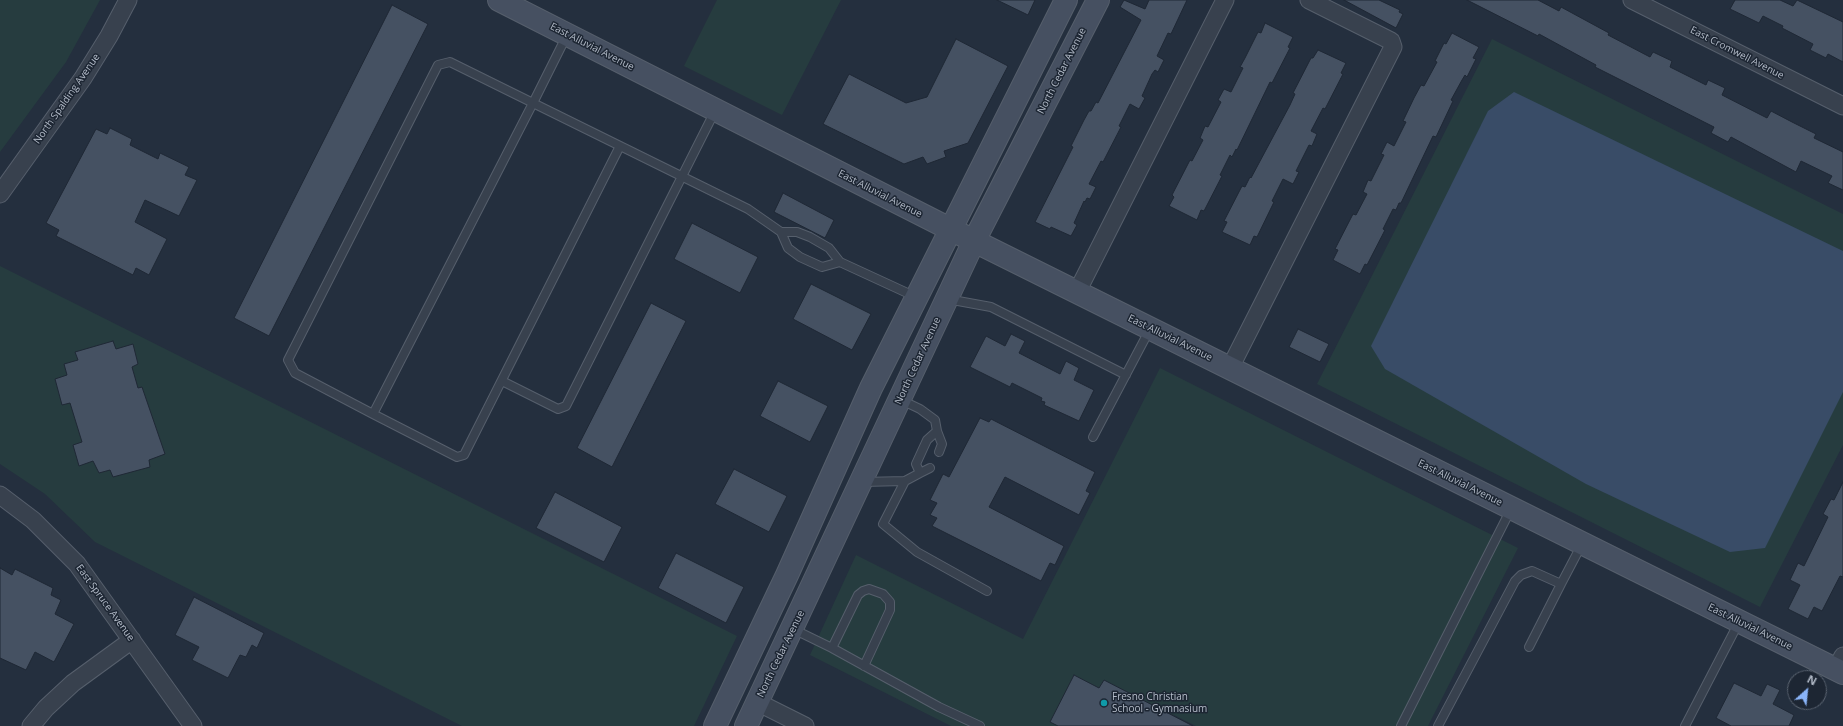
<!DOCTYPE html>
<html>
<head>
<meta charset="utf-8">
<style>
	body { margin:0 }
	#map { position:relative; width:1843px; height:726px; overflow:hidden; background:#242f3e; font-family:"Open Sans",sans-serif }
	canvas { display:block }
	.north { position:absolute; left:1787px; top:670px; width:40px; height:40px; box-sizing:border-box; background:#1d2633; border:1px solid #59626f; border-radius:50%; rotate:27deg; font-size:11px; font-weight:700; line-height:16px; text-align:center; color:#b4bcc9 }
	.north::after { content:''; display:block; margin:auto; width:14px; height:18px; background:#8ab4f8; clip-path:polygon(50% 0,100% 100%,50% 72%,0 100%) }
</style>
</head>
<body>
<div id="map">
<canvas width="1843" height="726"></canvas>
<div class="north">N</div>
</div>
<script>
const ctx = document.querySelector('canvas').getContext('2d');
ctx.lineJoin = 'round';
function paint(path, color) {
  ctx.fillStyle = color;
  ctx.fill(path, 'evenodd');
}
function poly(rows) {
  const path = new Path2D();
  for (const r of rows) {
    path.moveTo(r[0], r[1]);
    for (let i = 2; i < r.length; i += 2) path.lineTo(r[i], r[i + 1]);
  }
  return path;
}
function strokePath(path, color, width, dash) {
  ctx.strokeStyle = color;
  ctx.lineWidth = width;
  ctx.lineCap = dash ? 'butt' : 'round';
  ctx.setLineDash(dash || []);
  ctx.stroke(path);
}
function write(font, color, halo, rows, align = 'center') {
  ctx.font = font + ' "Open Sans",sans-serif';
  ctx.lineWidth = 3;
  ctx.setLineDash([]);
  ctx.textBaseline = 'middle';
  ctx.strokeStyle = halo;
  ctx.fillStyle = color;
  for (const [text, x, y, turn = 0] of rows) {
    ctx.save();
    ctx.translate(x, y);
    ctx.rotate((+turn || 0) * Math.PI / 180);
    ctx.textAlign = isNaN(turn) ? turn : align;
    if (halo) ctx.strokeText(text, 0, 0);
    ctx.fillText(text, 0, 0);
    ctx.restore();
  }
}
paint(poly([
	[0,0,100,0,66,62,0,152],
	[717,0,841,0,782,115,684,66],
	[1492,39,1843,214,1843,445,1760,607,1317,384],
	[0,266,737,636,694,726,462,726,95,542,45,494,0,464],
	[1160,368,1518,548,1428,726,1196,726,1160,708,1193,726,951,726,810,655,856,555,1023,639]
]), '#263c3f');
paint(poly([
	[1514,92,1843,251,1843,392,1765,548,1730,552,1586,484,1385,369,1371,346,1488,111]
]), '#394c67');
const building = poly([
	[997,0,1035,0,1028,15,997,0],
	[1124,0,1145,9,1149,0,1187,0,1171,34,1168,33,1157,56,1164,60,1158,72,1155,70,1152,74,1142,96,1145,98,1139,109,1130,104,1119,126,1121,127,1103,162,1101,161,1089,184,1096,187,1090,199,1087,198,1085,202,1084,201,1074,223,1077,225,1071,236,1051,227,1050,229,1035,222,1073,147,1071,146,1084,120,1089,111,1091,111,1096,102,1098,103,1141,20,1120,7,1124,0],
	[1344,0,1379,0,1400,10,1399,12,1403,14,1396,28,1344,0],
	[1467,0,1538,0,1559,11,1561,7,1609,33,1608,35,1650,57,1653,52,1672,61,1670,67,1706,85,1708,80,1725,88,1722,95,1767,118,1771,111,1792,122,1816,134,1814,138,1843,152,1843,190,1828,183,1832,176,1801,161,1796,172,1731,137,1728,142,1711,133,1714,127,1595,67,1596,65,1539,34,1538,36,1467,0],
	[1735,0,1780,0,1793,6,1797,0,1843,22,1843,62,1828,54,1826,58,1810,50,1813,44,1782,28,1783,26,1763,16,1759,23,1730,9,1735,0],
	[392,5,428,24,269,336,234,318,392,5],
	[1265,23,1293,37,1288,47,1290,48,1272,83,1270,82,1237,150,1236,149,1232,157,1230,155,1220,175,1222,176,1204,211,1201,210,1197,220,1169,206,1174,197,1172,195,1190,160,1192,161,1203,140,1200,138,1205,126,1208,127,1221,102,1218,100,1224,89,1231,92,1243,68,1240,67,1245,58,1258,32,1261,33,1265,23],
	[1452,33,1479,47,1473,58,1476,59,1467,77,1465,75,1462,80,1451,100,1453,101,1436,137,1433,136,1401,203,1399,203,1396,210,1393,209,1383,229,1385,230,1367,265,1365,264,1360,274,1333,260,1338,250,1335,249,1353,214,1356,215,1367,194,1363,192,1368,180,1371,181,1384,155,1381,154,1387,142,1394,146,1406,122,1403,121,1414,98,1421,85,1424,86,1437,62,1435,61,1444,43,1446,44,1452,33],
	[956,39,1008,66,968,143,944,151,946,157,927,164,923,157,904,164,823,124,849,74,906,103,927,97,956,39],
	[1318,50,1346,63,1341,73,1343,74,1325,109,1323,108,1311,131,1317,134,1312,146,1309,145,1296,171,1299,172,1293,184,1283,179,1272,201,1274,202,1257,237,1254,236,1250,245,1222,232,1227,222,1224,221,1242,186,1245,187,1250,177,1251,178,1290,105,1295,94,1293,93,1311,58,1313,58,1318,50],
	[110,128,132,139,130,145,158,159,160,153,189,167,185,175,197,180,179,216,145,200,135,222,167,239,149,275,136,268,133,275,56,236,59,230,46,223,96,129,107,134,110,128],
	[783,193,834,220,825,238,774,212,783,193],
	[692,223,758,257,740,293,674,259,692,223],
	[811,284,871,314,852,350,793,319,811,284],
	[651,303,686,321,612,467,577,448,651,303],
	[1298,329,1329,344,1320,362,1289,347,1298,329],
	[1011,334,1025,341,1019,353,1060,374,1066,361,1079,368,1074,380,1094,390,1079,421,1044,405,1045,402,1041,401,1042,398,1012,383,1010,387,970,367,986,336,1005,346,1011,334],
	[113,341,116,349,133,344,138,364,132,367,138,388,142,387,165,454,149,460,150,467,113,477,110,470,99,473,93,461,79,466,73,445,82,442,70,403,62,405,55,379,67,375,64,364,78,360,75,352,113,341],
	[778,381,828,406,810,442,760,416,778,381],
	[980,418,989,422,991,419,1095,472,1086,491,1090,493,1079,515,1005,477,989,507,1064,546,1055,565,1050,563,1041,581,932,526,937,518,930,515,937,503,930,500,943,474,949,477,980,418],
	[734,469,787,496,769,532,715,504,734,469],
	[1843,482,1843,577,1840,576,1822,611,1814,607,1808,619,1788,609,1800,585,1790,580,1798,563,1804,566,1828,517,1823,514,1831,499,1834,500,1843,482],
	[555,492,622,527,604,562,536,528,555,492],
	[676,553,744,587,726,623,658,588,676,553],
	[0,568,12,575,15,569,53,588,51,595,61,600,55,614,74,624,54,662,35,652,26,670,0,658,0,568],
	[194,597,264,633,257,648,252,645,246,657,240,655,228,678,192,660,199,647,175,635,194,597],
	[1074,675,1099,688,1104,680,1193,726,1058,726,1050,722,1074,675],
	[1734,683,1761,696,1767,684,1780,690,1773,704,1794,715,1789,726,1731,726,1716,718,1734,683]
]);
paint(building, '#455162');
strokePath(building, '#1f2835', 1);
const service = poly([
	[567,35,533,103,748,209,781,232],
	[781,232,797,232,810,237,829,248,840,262,822,267,800,257,788,248,781,232],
	[840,262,916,297],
	[947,299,991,307,1126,375],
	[502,381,558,409,566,406,715,111],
	[373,414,533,103,450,62,438,65,288,360,295,373,373,414,457,457,464,455,620,146],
	[937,431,942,444,939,452],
	[1093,437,1150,329],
	[920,473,930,468],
	[905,481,883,524,917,552,987,591],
	[862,482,905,481,920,473,916,464,927,440,937,431,935,420,920,409,901,400],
	[793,629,832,648,939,707,980,726],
	[1529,647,1561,584],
	[832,648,858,595,863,591,869,589,883,594,890,602,890,610,864,666],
	[1401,726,1511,509],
	[1438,726,1515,581,1521,575,1532,571,1561,584,1582,544],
	[1685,726,1739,622]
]);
const minor = poly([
	[1632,0,1843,106],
	[0,194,83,78,109,36,128,0],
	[1077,292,1225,0],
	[1230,368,1393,47,1391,41,1309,0],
	[0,495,33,520,77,564,193,726],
	[1836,669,1843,656],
	[757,702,805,726],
	[31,726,46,708,73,683,132,640]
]);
const secondary = poly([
	[499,0,950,229,1843,673],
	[715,726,787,575,871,388,1066,0],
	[746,726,974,241,1098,0]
]);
strokePath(service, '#565f6c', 10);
strokePath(minor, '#565f6c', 19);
strokePath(secondary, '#565f6c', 24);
strokePath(service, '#38414e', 8);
strokePath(minor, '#38414e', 17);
strokePath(secondary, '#465061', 22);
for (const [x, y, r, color] of [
	[1104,703,4,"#0f9aa8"]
]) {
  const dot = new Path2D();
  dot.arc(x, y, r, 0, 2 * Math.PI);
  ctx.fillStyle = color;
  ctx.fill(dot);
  strokePath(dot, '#1d2633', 1.5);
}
write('10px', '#b4bcc9', '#1d2633', [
	["East Alluvial Avenue",592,47,27],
	["East Cromwell Avenue",1737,53,27],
	["North Cedar Avenue",1062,71,-63],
	["North Spalding Avenue",67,99,-55],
	["East Alluvial Avenue",880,194,27],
	["East Alluvial Avenue",1170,338,26],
	["North Cedar Avenue",918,361,-65],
	["East Alluvial Avenue",1460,483,26],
	["East Spruce Avenue",105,603,54],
	["East Alluvial Avenue",1750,627,26],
	["North Cedar Avenue",781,654,-64]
]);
write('10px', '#b4bcc9', '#1d2633', [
	["Fresno Christian",1112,697],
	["School - Gymnasium",1112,709]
], 'left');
</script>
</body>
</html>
